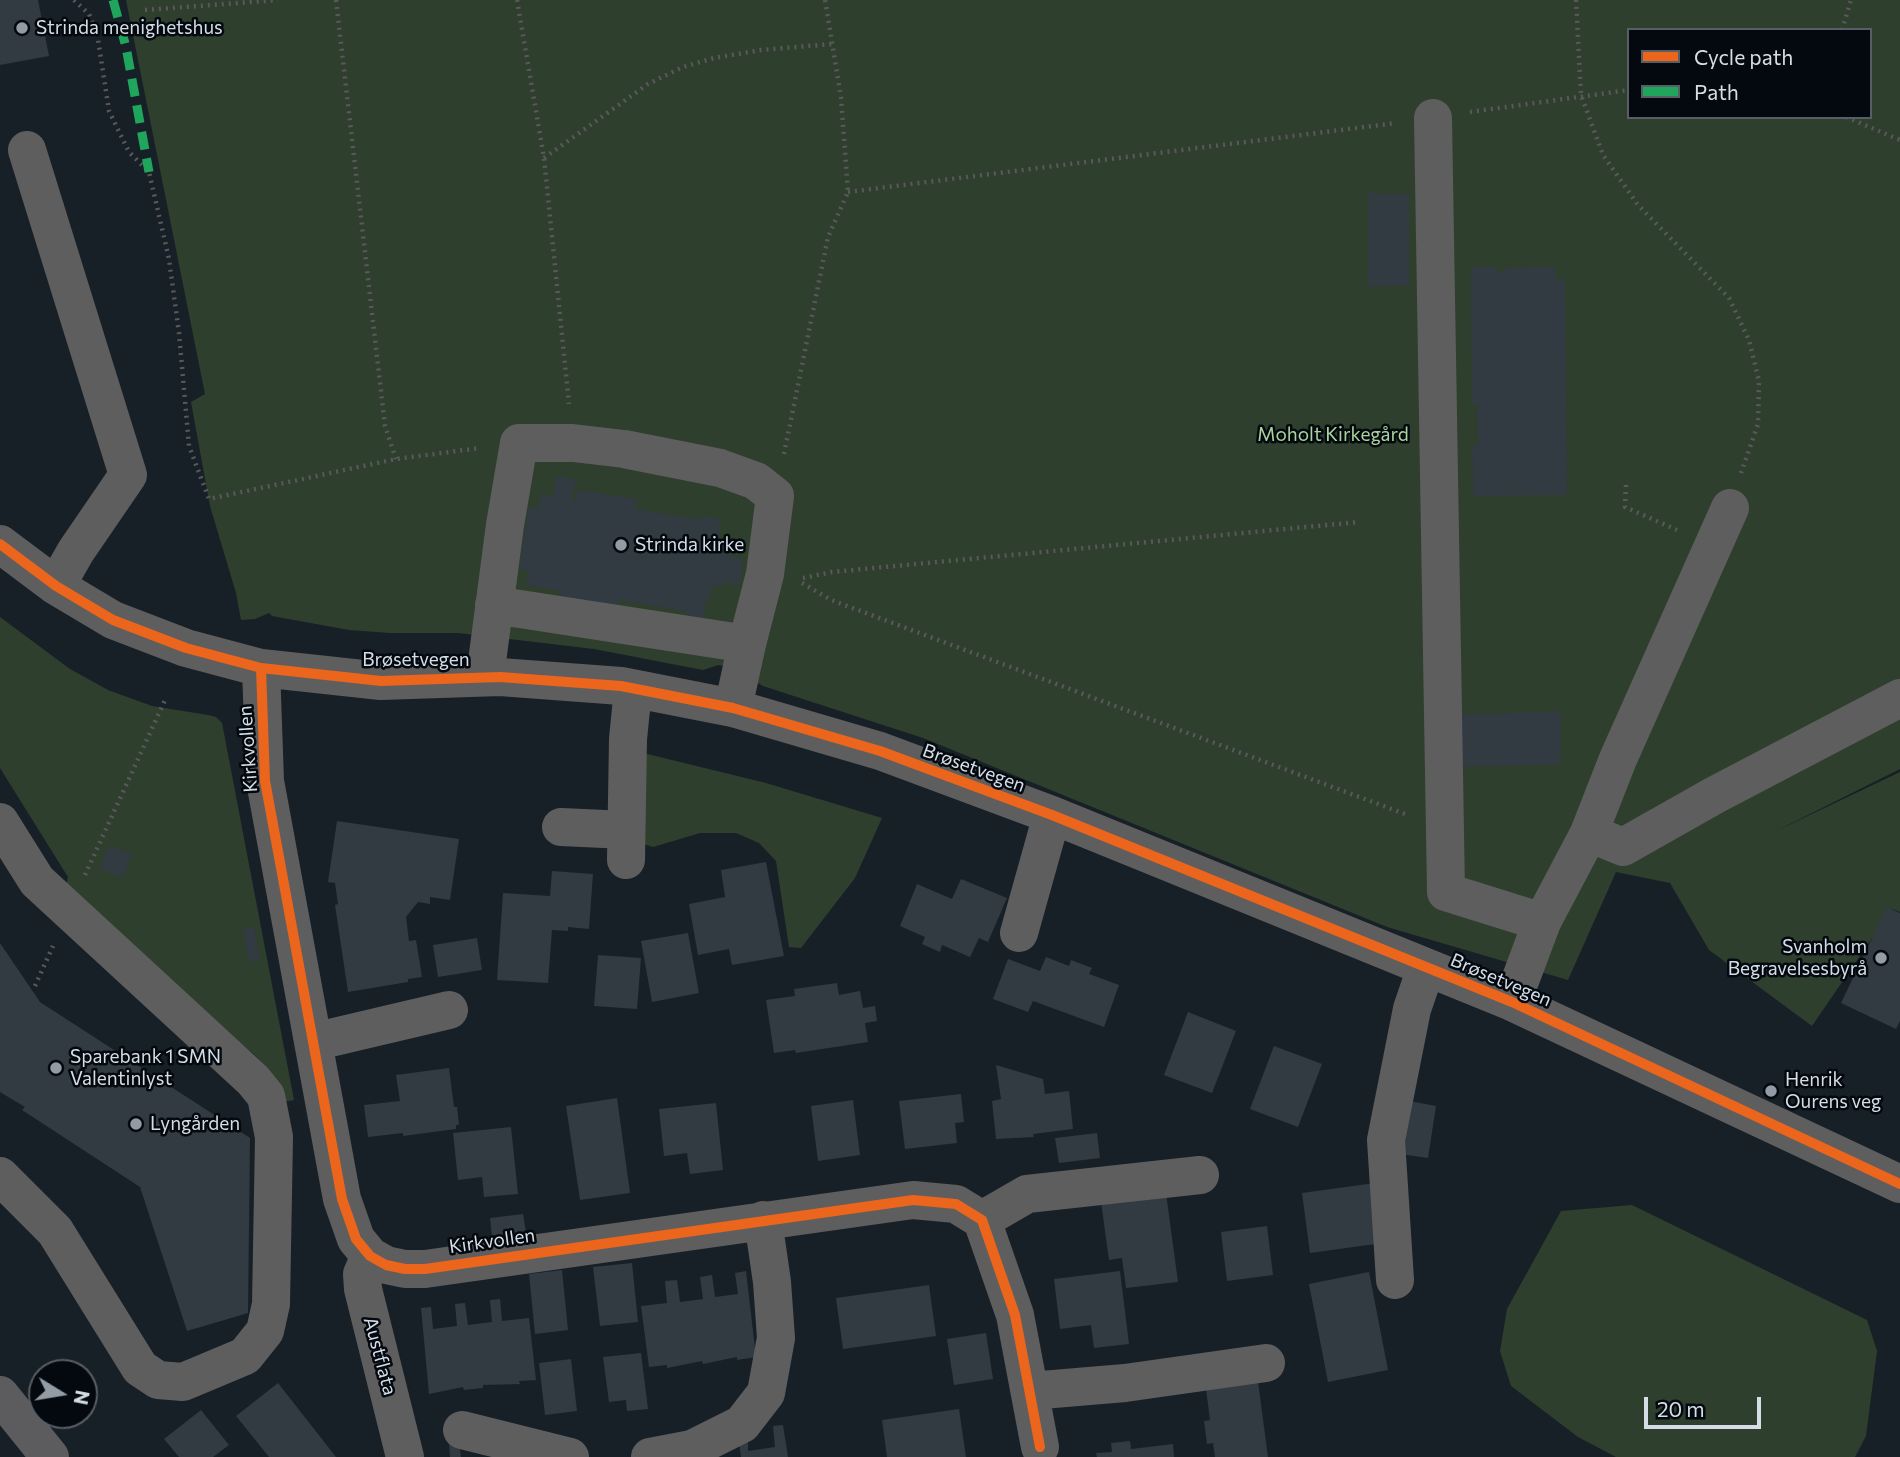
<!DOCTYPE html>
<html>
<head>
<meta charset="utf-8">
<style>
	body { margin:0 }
	#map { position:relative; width:1900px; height:1457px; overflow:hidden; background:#182027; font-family:Commissioner,sans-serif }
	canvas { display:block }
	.legend { position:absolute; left:1627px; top:28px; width:245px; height:91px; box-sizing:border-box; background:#04090f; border:2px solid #585e65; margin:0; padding:9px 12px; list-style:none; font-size:21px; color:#d5dee7 }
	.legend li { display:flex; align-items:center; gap:14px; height:35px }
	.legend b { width:35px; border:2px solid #585e65 }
	.north { position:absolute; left:28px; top:1359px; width:70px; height:70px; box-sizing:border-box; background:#04090f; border:2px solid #585e65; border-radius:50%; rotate:101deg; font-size:19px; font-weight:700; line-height:28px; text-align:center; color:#d5dee7 }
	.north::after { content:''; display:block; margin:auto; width:24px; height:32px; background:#939ca4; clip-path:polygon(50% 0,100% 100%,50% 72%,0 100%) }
	.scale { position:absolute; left:1644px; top:1397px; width:117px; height:32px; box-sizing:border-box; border:4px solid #d5dee7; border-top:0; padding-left:9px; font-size:21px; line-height:24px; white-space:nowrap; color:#d5dee7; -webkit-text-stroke:5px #04090f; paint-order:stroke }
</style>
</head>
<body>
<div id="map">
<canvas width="1900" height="1457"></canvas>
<ul class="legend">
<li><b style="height:9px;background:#eb651d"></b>Cycle path</li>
<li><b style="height:9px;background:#20a55d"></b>Path</li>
</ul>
<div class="north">N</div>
<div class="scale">20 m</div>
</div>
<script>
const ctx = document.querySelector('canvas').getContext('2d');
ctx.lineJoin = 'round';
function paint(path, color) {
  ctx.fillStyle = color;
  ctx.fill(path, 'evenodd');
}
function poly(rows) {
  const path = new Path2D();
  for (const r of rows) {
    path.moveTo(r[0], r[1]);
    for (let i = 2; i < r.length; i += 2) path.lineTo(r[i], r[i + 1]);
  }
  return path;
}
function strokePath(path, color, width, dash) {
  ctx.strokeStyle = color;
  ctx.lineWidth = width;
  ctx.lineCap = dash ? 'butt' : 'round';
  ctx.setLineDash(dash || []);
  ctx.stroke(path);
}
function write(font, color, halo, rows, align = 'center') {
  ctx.font = font + ' Commissioner,sans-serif';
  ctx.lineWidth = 5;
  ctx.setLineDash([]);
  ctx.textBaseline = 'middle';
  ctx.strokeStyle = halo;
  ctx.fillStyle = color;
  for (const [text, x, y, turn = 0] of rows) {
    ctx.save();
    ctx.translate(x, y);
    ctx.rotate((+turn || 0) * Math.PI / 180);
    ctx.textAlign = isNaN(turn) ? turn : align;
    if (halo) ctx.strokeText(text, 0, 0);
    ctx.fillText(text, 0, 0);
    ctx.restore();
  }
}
paint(poly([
	[126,0,1900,0,1900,769,1774,832,1900,772,1900,912,1892,909,1812,1026,1709,950,1670,883,1616,872,1568,980,1387,927,923,738,763,686,730,667,718,665,703,670,594,649,458,633,390,633,349,630,272,616,269,613,255,619,241,620,236,593,210,506,191,402,205,394],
	[1629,30,1870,30,1870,117,1629,117],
	[0,617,70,669,108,690,152,706,208,715,216,717,222,723,294,1100,283,1102,269,1070,258,1058,65,891,68,877,0,768],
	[635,751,766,783,882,818,855,878,801,948,789,947,776,861,759,843,736,833,700,833,653,847,640,843],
	[1632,1205,1867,1320,1877,1351,1866,1436,1855,1457,1616,1457,1578,1437,1511,1386,1500,1351,1507,1309,1561,1211]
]), '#2f3f2e');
paint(poly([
	[0,0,38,0,49,56,0,65],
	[1368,191,1374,191,1374,194,1409,194,1409,285,1368,287],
	[1471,267,1498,267,1497,272,1505,272,1504,268,1556,267,1556,281,1565,280,1567,495,1473,496,1472,446,1478,446,1477,404,1472,404],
	[556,476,576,479,572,499,576,500,578,490,636,499,635,509,702,520,702,516,721,519,718,550,728,552,727,556,744,559,739,585,723,582,723,587,712,585,710,598,707,597,704,619,685,615,686,611,619,600,618,610,559,600,561,591,526,585,528,571,519,569,529,507,539,508,541,494,553,496],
	[1561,712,1561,764,1459,767,1458,714],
	[337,821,459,839,450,900,430,897,430,904,418,902,406,917,409,941,416,940,422,977,408,979,408,982,348,992,335,905,338,904,335,883,328,882],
	[110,845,132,855,122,878,99,868],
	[766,862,784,956,732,965,729,949,698,955,689,904,725,897,721,870],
	[552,871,593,874,589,929,568,927,568,931,552,930,548,983,497,980,503,893,550,896],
	[961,879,1007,898,988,942,979,938,970,957,942,945,940,952,922,944,925,937,900,926,917,884,952,899],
	[1887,907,1900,913,1900,1021,1896,1029,1841,1003],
	[254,927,260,960,249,962,243,929],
	[688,933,699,993,652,1002,641,941],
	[477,938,482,970,438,977,433,945],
	[0,943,40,1002,250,1138,248,1313,187,1331,140,1187,22,1110,25,1107,0,1092],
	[598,955,641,958,637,1009,594,1006],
	[1046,957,1069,966,1071,960,1092,968,1089,974,1119,985,1104,1027,1033,1001,1028,1012,993,999,1008,959,1040,971],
	[837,983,839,995,860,991,863,1008,875,1006,877,1021,865,1023,868,1042,796,1053,795,1050,774,1053,766,1000,795,996,794,989],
	[1188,1012,1236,1031,1212,1093,1164,1075],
	[1274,1046,1322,1064,1298,1127,1250,1109],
	[996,1065,1043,1079,1045,1094,1069,1091,1073,1129,1033,1134,1034,1137,996,1139,992,1101,1001,1099],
	[449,1068,454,1107,457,1107,459,1125,456,1125,456,1129,403,1136,403,1133,368,1137,364,1105,400,1101,396,1075],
	[961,1094,964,1122,955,1123,957,1143,905,1149,899,1101],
	[617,1098,630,1193,580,1200,566,1106],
	[853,1100,860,1155,818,1161,811,1106],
	[1409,1101,1436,1106,1428,1158,1400,1154],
	[716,1103,723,1170,690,1174,687,1153,664,1156,659,1109],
	[511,1127,518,1194,484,1197,482,1177,458,1180,453,1133],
	[1097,1133,1100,1158,1059,1163,1055,1138],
	[1375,1183,1383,1243,1310,1253,1302,1193],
	[1166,1193,1178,1282,1126,1288,1122,1258,1109,1260,1101,1202],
	[523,1214,526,1232,492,1237,490,1218],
	[1267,1226,1273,1275,1227,1281,1221,1232],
	[632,1263,638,1322,600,1326,593,1267],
	[562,1270,568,1330,535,1334,529,1274],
	[746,1271,756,1357,737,1360,737,1357,703,1364,702,1361,667,1368,667,1365,649,1367,641,1306,667,1303,665,1281,677,1280,680,1302,703,1299,700,1277,712,1275,715,1297,738,1294,735,1273],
	[1120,1271,1129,1344,1094,1348,1091,1325,1060,1329,1054,1279],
	[1369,1272,1388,1370,1328,1382,1309,1284],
	[929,1285,936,1336,843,1349,836,1298],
	[500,1299,502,1321,529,1318,536,1380,519,1381,520,1384,483,1385,483,1388,464,1390,463,1387,429,1394,421,1308,431,1307,433,1329,457,1326,455,1304,465,1303,468,1325,492,1322,490,1300],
	[986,1333,993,1379,954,1385,947,1339],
	[641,1353,648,1409,627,1411,626,1400,609,1402,603,1357],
	[571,1359,577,1411,545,1415,539,1363],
	[1258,1382,1268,1457,1215,1457,1213,1443,1207,1444,1204,1421,1210,1420,1206,1389],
	[278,1383,336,1457,269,1457,236,1416],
	[959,1409,966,1457,887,1457,882,1420],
	[201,1410,229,1445,213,1457,179,1457,164,1439],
	[783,1425,788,1457,741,1457,739,1442,748,1441,748,1451,775,1447,773,1426],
	[1130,1441,1131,1449,1173,1444,1174,1457,1097,1457,1096,1453,1112,1452,1111,1443],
	[459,1442,461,1457,450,1457,449,1443]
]), '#323a42');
strokePath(poly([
	[74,0,89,14,97,33,109,111,129,152,149,172,169,259,179,333,189,446,209,499,396,459,480,448],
	[336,0,385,426,396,459],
	[517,0,544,158,569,404],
	[1576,0,1581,95,1603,155,1638,205,1729,298,1749,340,1759,381,1758,424,1741,473],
	[145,10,278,0],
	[1842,30,1851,0],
	[1470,112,1629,90],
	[1846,117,1900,140],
	[544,158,648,84,683,67,714,58,761,50,832,44],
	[848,192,1396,123],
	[784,454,828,237,848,192,841,97,825,0],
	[1626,485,1625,507,1677,530],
	[803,578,832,572,1359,522],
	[802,583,831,600,1405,814],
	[85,875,165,700],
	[35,986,53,946]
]), '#59595b', 4.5, [2, 5]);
strokePath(poly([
	[1433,118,1446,892,1542,922],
	[27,150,128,475,76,551,56,586],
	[0,544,56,586,113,620,186,648,261,668,381,681,500,677,621,686,733,708,880,751,1052,815,1512,1002,1900,1184],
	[494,605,747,644],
	[261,668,265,781,342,1199,356,1239,370,1256,386,1265,405,1269,425,1269,913,1200,956,1204,982,1220,1015,1315,1040,1447],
	[485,677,505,525,519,443,573,443,624,449,720,468,756,481,775,496,765,574,747,644,733,708],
	[0,822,37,881,253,1080,266,1096,274,1137,271,1304,265,1331,245,1356,183,1382,158,1380,140,1368,55,1231,0,1176],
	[561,827,626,830],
	[1589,833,1623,847,1715,795,1900,698],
	[626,860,628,739,633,689],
	[1019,933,1052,815],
	[1512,1002,1542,922,1589,833,1618,759,1730,508],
	[313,1042,449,1010],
	[982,1220,1027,1194,1200,1175],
	[370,1256,362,1274,363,1289,405,1457],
	[1395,1280,1386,1140,1412,1009,1426,968],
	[1030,1391,1125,1383,1266,1363],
	[462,1430,570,1457],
	[650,1457,692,1449,742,1424,766,1393,776,1338,772,1282,763,1220]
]), '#5f5e5e', 38);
strokePath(poly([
	[0,1395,50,1457]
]), '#5c5c5e', 38);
strokePath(poly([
	[113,0,126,47,149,172]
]), '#20a55d', 9, [18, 9]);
strokePath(poly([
	[0,544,56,586,113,620,186,648,261,668,381,681,500,677,621,686,733,708,880,751,1052,815,1512,1002,1900,1184],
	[261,668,265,781,342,1199,356,1239,370,1256,386,1265,405,1269,425,1269,913,1200,956,1204,982,1220,1015,1315,1040,1447]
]), '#eb651d', 10);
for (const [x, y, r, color] of [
	[22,28,7,"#939ca4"],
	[621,545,7,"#939ca4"],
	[1881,958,7,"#939ca4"],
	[56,1068,7,"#939ca4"],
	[1771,1091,7,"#939ca4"],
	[136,1124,7,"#939ca4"]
]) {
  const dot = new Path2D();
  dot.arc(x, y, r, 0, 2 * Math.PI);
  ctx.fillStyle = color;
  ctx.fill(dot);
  strokePath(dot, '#04090f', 2.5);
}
write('19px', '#d5dee7', '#04090f', [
	["Strinda menighetshus",36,28],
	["Strinda kirke",635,545],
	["Svanholm",1867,947,"right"],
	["Begravelsesbyrå",1867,969,"right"],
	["Sparebank 1 SMN",70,1057],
	["Valentinlyst",70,1079],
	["Henrik",1785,1080],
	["Ourens veg",1785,1102],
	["Lyngården",150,1124]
], 'left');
write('19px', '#aad49d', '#04090f', [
	["Moholt Kirkegård",1333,435]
]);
write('19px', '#d5dee7', '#04090f', [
	["Brøsetvegen",416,660],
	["Kirkvollen",248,749,-94],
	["Brøsetvegen",974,768,20],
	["Brøsetvegen",1501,980,23],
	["Kirkvollen",492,1241,-8],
	["Austflata",380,1356,75]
]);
</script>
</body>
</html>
